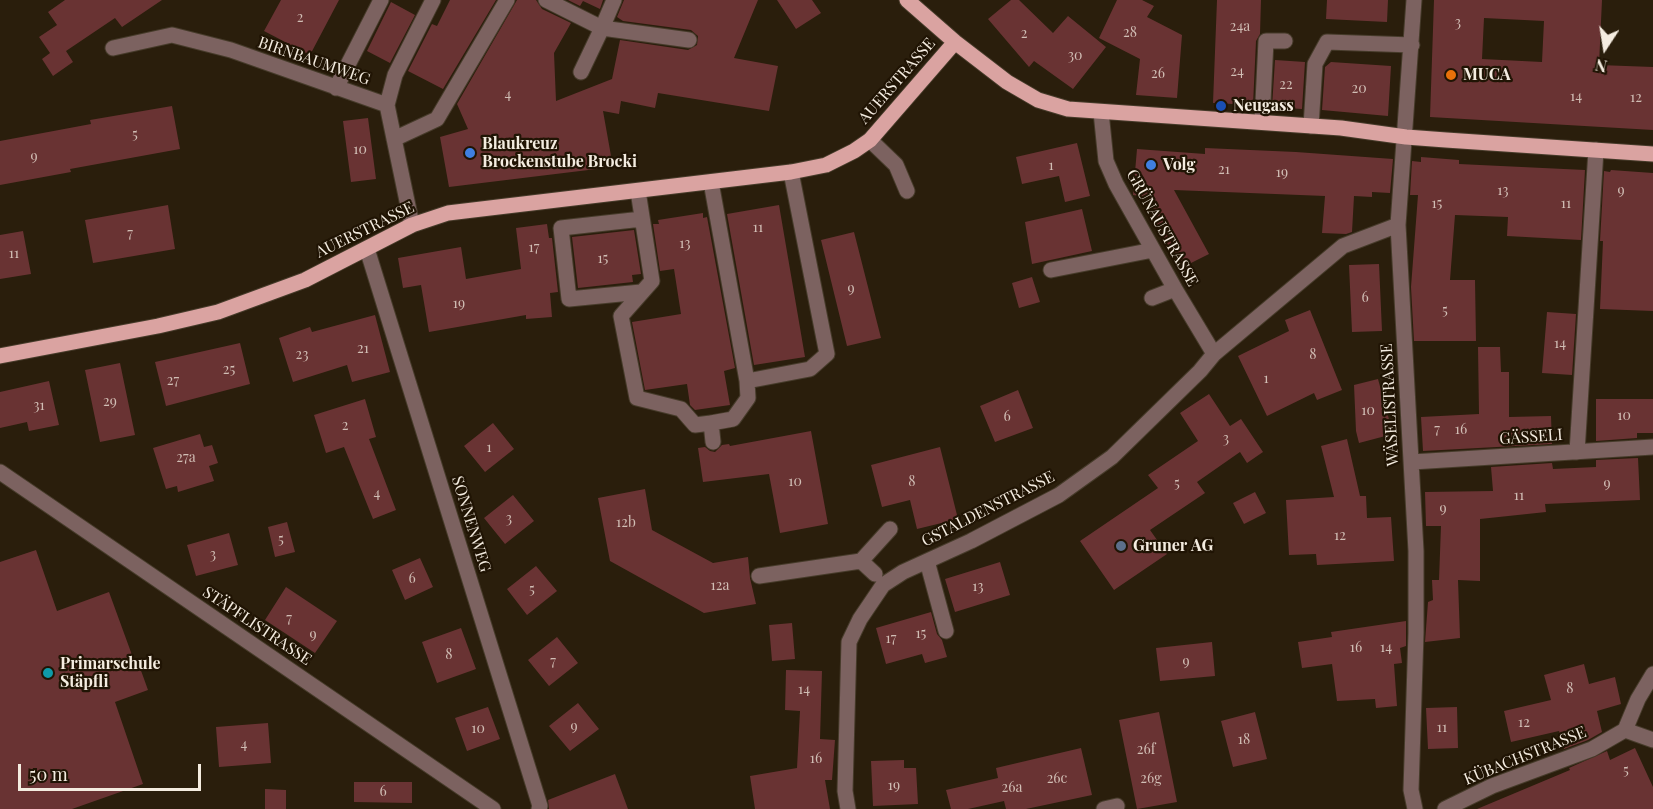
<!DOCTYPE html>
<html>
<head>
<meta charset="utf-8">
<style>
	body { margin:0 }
	#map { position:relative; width:1653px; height:809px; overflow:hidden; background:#2a1e0c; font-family:"Playfair Display",serif }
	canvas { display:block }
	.north { position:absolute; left:1575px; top:18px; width:60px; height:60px; -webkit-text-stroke:4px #201404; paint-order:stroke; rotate:192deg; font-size:16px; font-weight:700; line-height:24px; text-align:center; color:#f4ece0 }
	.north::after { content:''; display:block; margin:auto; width:21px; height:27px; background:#f4ece0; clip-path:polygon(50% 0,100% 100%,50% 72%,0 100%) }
	.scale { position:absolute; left:18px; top:764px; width:183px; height:27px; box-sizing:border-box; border:3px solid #f4ece0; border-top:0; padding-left:8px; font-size:18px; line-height:21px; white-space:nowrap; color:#f4ece0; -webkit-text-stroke:4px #201404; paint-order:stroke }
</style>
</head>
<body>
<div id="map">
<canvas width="1653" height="809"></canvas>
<div class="north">N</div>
<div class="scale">50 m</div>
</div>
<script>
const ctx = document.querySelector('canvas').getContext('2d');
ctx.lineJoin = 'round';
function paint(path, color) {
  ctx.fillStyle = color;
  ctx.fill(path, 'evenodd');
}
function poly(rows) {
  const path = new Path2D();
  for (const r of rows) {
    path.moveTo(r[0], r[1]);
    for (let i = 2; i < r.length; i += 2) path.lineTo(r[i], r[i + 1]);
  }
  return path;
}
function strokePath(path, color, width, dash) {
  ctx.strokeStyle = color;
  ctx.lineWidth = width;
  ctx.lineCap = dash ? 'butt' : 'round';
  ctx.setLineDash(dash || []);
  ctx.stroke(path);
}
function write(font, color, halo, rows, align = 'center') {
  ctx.font = font + ' "Playfair Display",serif';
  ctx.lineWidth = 4.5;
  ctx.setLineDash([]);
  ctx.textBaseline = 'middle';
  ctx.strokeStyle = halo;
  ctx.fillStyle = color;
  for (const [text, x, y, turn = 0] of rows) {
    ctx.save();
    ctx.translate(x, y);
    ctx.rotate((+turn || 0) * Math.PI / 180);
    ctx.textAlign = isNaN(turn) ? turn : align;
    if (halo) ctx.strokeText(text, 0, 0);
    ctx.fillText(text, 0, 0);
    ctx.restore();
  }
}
paint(poly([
	[65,0,162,0,122,27,115,18,66,51,73,62,53,76,42,59,50,53,39,37,57,25,48,12],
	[281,0,339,0,310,55,264,31],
	[450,0,496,0,443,89,408,71,432,24,437,26],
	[517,0,536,0,542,9,571,23,554,53,556,101,612,79,620,40,688,50,697,45,698,36,691,30,623,21,617,17,624,0,758,0,734,58,778,66,769,111,658,93,655,108,621,101,619,114,603,111,613,167,449,187,440,137,468,129,457,104],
	[568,0,603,0,600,9,583,1,580,6],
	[777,0,812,0,821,13,796,29],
	[1011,0,1019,0,1053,33,1068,16,1106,47,1073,89,1034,61,1029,67,988,19],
	[1117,0,1142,0,1154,6,1147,17,1182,35,1177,98,1136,95,1140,59,1099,38],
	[1217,0,1261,0,1260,34,1256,41,1253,105,1213,103],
	[1327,0,1388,0,1387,22,1326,19],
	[1434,0,1602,0,1599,65,1653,67,1653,130,1430,117],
	[1484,18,1544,21,1542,62,1482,59],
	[391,2,415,15,390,63,367,51],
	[1275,60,1305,62,1302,109,1272,107],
	[1331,62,1391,66,1388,116,1322,110,1325,67],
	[172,106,180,149,70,169,71,172,0,185,0,141,91,124,90,120],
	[368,118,376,179,351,182,343,121],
	[1077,143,1090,196,1065,202,1059,176,1022,184,1016,157],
	[1205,148,1296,152,1393,159,1390,193,1372,192,1372,197,1354,196,1352,232,1346,234,1322,233,1325,196,1174,190,1209,254,1179,269,1140,196,1133,195,1137,149,1205,154],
	[1421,157,1459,160,1459,164,1585,170,1581,240,1507,236,1508,217,1455,215,1450,280,1475,280,1476,341,1414,341,1411,287,1418,195,1410,195,1412,161,1421,162],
	[1611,170,1653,173,1653,311,1600,309,1603,241,1600,241,1604,171,1610,172],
	[168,205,175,249,93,263,85,220],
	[779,205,805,357,754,365,727,214],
	[1082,209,1092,251,1032,264,1025,222],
	[703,213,703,218,707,217,735,368,724,371,730,405,695,410,690,405,687,384,645,390,632,322,681,314,674,269,660,271,653,224,659,224,658,220],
	[547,224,549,238,552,238,558,292,550,293,552,317,526,319,526,315,429,332,421,285,403,288,398,258,461,247,466,279,521,269,516,228],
	[634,230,641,274,632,275,633,282,578,288,572,237],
	[23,231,31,274,0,279,0,235],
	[854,232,881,338,847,346,821,240],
	[1379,264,1382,331,1352,332,1349,265],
	[1032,277,1040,302,1019,308,1012,283],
	[1310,310,1342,390,1317,400,1314,393,1267,416,1238,356,1289,331,1285,320],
	[1547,312,1576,314,1572,375,1542,373],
	[375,315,390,372,352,382,347,365,293,382,279,338,310,327,312,332],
	[240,343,250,384,166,406,155,362],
	[1478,347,1500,347,1501,372,1509,372,1509,417,1551,416,1552,444,1423,451,1421,417,1479,414],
	[120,363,135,435,100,442,85,370],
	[1378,379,1393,434,1359,443,1356,431,1354,385],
	[49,381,59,425,29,431,27,422,0,428,0,392],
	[1018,390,1033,428,995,442,980,406],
	[1209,394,1230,426,1241,419,1263,452,1247,463,1240,452,1197,482,1205,493,1150,530,1167,554,1114,590,1080,541,1158,488,1148,475,1198,441,1180,413],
	[365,399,376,437,369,439,396,510,373,519,344,447,326,453,314,415],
	[1596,399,1653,399,1653,433,1637,433,1637,438,1596,441],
	[493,423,514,449,485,472,464,446],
	[811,431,828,524,780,533,769,474,703,482,698,448,705,447,710,451,715,452,722,445,729,444,730,446],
	[200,434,204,447,212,445,218,463,209,466,214,481,178,492,177,486,166,489,153,448],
	[1347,439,1360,496,1366,496,1367,518,1391,517,1394,561,1317,565,1316,554,1289,555,1286,500,1334,497,1321,446],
	[940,447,958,519,917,529,910,500,882,507,871,465],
	[1638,458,1640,500,1545,504,1546,512,1480,519,1480,581,1458,580,1460,638,1425,642,1428,602,1433,600,1432,580,1439,580,1441,526,1426,526,1425,492,1493,491,1491,467,1552,463,1553,469,1596,467,1596,460],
	[645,489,652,530,713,563,748,557,750,578,756,604,704,613,610,561,598,498],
	[1255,492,1266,513,1244,524,1233,503],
	[513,495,534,521,505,544,484,518],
	[287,522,295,552,275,557,268,527],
	[229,533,238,565,196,576,187,545],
	[36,550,57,611,109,592,136,666,139,665,148,690,115,702,143,784,72,809,0,809,0,562],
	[420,558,433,587,405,600,392,570],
	[1000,562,1010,595,955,612,945,579],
	[536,566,557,591,527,615,507,589],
	[286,587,337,621,315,653,265,620],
	[931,612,937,634,942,640,947,657,925,663,922,654,886,664,876,628],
	[1406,621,1406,646,1400,648,1402,663,1394,664,1397,706,1376,708,1375,699,1337,701,1332,664,1302,668,1298,642,1332,637,1331,632],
	[792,623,795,659,772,661,769,625],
	[461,628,476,669,437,683,422,642],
	[557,637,578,663,549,686,528,660],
	[1212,642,1215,676,1160,681,1156,648],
	[1584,664,1589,684,1615,677,1621,704,1597,711,1602,732,1588,740,1564,749,1559,731,1511,742,1504,711,1551,700,1544,675],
	[786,670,822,671,820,739,835,740,832,780,825,780,830,809,755,809,750,776,797,768,800,711,785,710],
	[578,703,599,729,570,751,549,726],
	[488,707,500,739,467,751,455,718],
	[1457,707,1458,748,1428,749,1426,708],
	[1159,712,1177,802,1137,809,1119,720],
	[1255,712,1267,759,1233,767,1221,721],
	[268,723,271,763,219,767,216,727],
	[1081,748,1092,795,1026,809,1006,809,1004,801,968,809,951,809,946,790,998,778,996,768],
	[1635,748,1653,787,1653,809,1477,809,1570,770,1569,768,1607,751,1610,760],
	[904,760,904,768,916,768,918,804,873,806,871,761],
	[615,774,628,809,549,809,548,800],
	[354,782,412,782,412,803,354,802],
	[265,789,286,790,286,809,265,809]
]), '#693333');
const minor = poly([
	[546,0,602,28,581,72],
	[614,0,602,28,689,40],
	[1414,0,1398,225,1416,551,1416,633,1411,790,1415,809],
	[113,48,172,35,231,50,387,105],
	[336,88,381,0],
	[1101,112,1106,161,1116,184,1175,289,1214,354],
	[1262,122,1266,41,1285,41],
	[1311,126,1315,64,1327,42,1412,45],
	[394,139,437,119,507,0],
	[870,140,896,165,907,191],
	[711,182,747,381,810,369,827,354,791,172],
	[638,191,652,281,621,316,637,398,681,409,695,425,711,423],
	[412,225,387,105,395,75,433,0],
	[367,249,540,806,539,809],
	[1051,270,1153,250],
	[641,292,569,299,561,228,642,219],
	[1152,298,1175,289],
	[713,442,711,423,733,419,748,398,747,381],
	[1577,452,1596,150],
	[1412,462,1653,447],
	[0,472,493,809],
	[861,561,890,529],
	[927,561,946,631],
	[759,576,861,561,875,574],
	[1625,730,1653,740],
	[848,809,845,791,849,642,860,619,883,585,903,572,971,541,1059,495,1112,457,1200,371,1214,354,1343,246,1398,225],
	[1104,809,1117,806],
	[1445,809,1492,786,1592,749,1625,730,1638,699,1653,674]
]);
const major = poly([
	[907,0,955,42,1007,82,1038,100,1068,109,1341,128,1406,137,1446,140,1653,154],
	[0,356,158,326,218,312,305,280,412,225,448,213,791,172,826,165,854,151,870,140,955,42]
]);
strokePath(minor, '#463b2a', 17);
strokePath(major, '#463b2a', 17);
strokePath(minor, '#7c6260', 15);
strokePath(major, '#daa3a1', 15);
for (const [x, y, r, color] of [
	[1451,75,6,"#e8710a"],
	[1221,106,6,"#1a4fb4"],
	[470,153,6,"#3f7fe0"],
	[1151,165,6,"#3f7fe0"],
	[1121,546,6,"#5c6f8a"],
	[48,673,6,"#0f9aa8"]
]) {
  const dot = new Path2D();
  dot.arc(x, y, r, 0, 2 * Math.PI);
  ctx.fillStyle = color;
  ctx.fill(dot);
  strokePath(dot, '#201404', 2);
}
write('14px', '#d1beb5', null, [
	["2",300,18],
	["3",1458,23],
	["24a",1240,27],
	["28",1130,33],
	["2",1024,34],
	["30",1075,56],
	["24",1237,72],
	["26",1158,74],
	["22",1286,85],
	["20",1359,89],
	["4",508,95],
	["14",1576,97],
	["12",1636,98],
	["5",135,135],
	["10",360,150],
	["9",34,157],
	["1",1051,166],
	["21",1224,170],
	["19",1282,173],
	["13",1503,191],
	["9",1621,191],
	["15",1437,204],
	["11",1566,204],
	["11",758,228],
	["7",130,234],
	["13",685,244],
	["17",534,248],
	["11",14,254],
	["15",603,259],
	["9",851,289],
	["6",1365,298],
	["19",459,304],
	["5",1445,311],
	["14",1560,344],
	["21",363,349],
	["23",302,355],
	["8",1313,355],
	["25",229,370],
	["1",1266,379],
	["27",173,381],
	["29",110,402],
	["31",39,406],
	["10",1368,411],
	["10",1624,416],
	["6",1007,417],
	["2",345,426],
	["7",1437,430],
	["16",1461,430],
	["3",1226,439],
	["1",489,448],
	["27a",186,458],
	["10",795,482],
	["8",912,482],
	["5",1177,484],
	["9",1607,484],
	["4",377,494],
	["11",1519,496],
	["9",1443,509],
	["3",509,519],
	["12b",626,523],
	["12",1340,536],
	["5",281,540],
	["3",213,555],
	["6",412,579],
	["12a",720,586],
	["13",978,587],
	["5",532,590],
	["7",289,619],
	["15",921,634],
	["9",313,635],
	["17",891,639],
	["16",1356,648],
	["14",1386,648],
	["8",449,655],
	["7",553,662],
	["9",1186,662],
	["8",1570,689],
	["14",804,690],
	["12",1524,723],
	["9",574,727],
	["11",1442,728],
	["10",478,729],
	["18",1244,740],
	["4",244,745],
	["26f",1146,750],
	["16",816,759],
	["5",1626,771],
	["26c",1057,779],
	["26g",1151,779],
	["19",894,786],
	["26a",1012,788],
	["6",383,792]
]);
write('16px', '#f4ece0', '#201404', [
	["BIRNBAUMWEG",314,61,19],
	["AUERSTRASSE",897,81,-49],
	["GRÜNAUSTRASSE",1162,228,61],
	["AUERSTRASSE",365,230,-26],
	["WÄSELISTRASSE",1390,405,-93],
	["GÄSSELI",1531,437,-4],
	["GSTALDENSTRASSE",988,509,-27],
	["SONNENWEG",471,524,73],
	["STÄPFLISTRASSE",257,626,34],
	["KÜBACHSTRASSE",1525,756,-22]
]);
write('bold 16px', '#f4ece0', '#201404', [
	["MUCA",1463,75],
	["Neugass",1233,106],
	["Blaukreuz",482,144],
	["Brockenstube Brocki",482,162],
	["Volg",1163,165],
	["Gruner AG",1133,546],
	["Primarschule",60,664],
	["Stäpfli",60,682]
], 'left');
</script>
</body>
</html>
